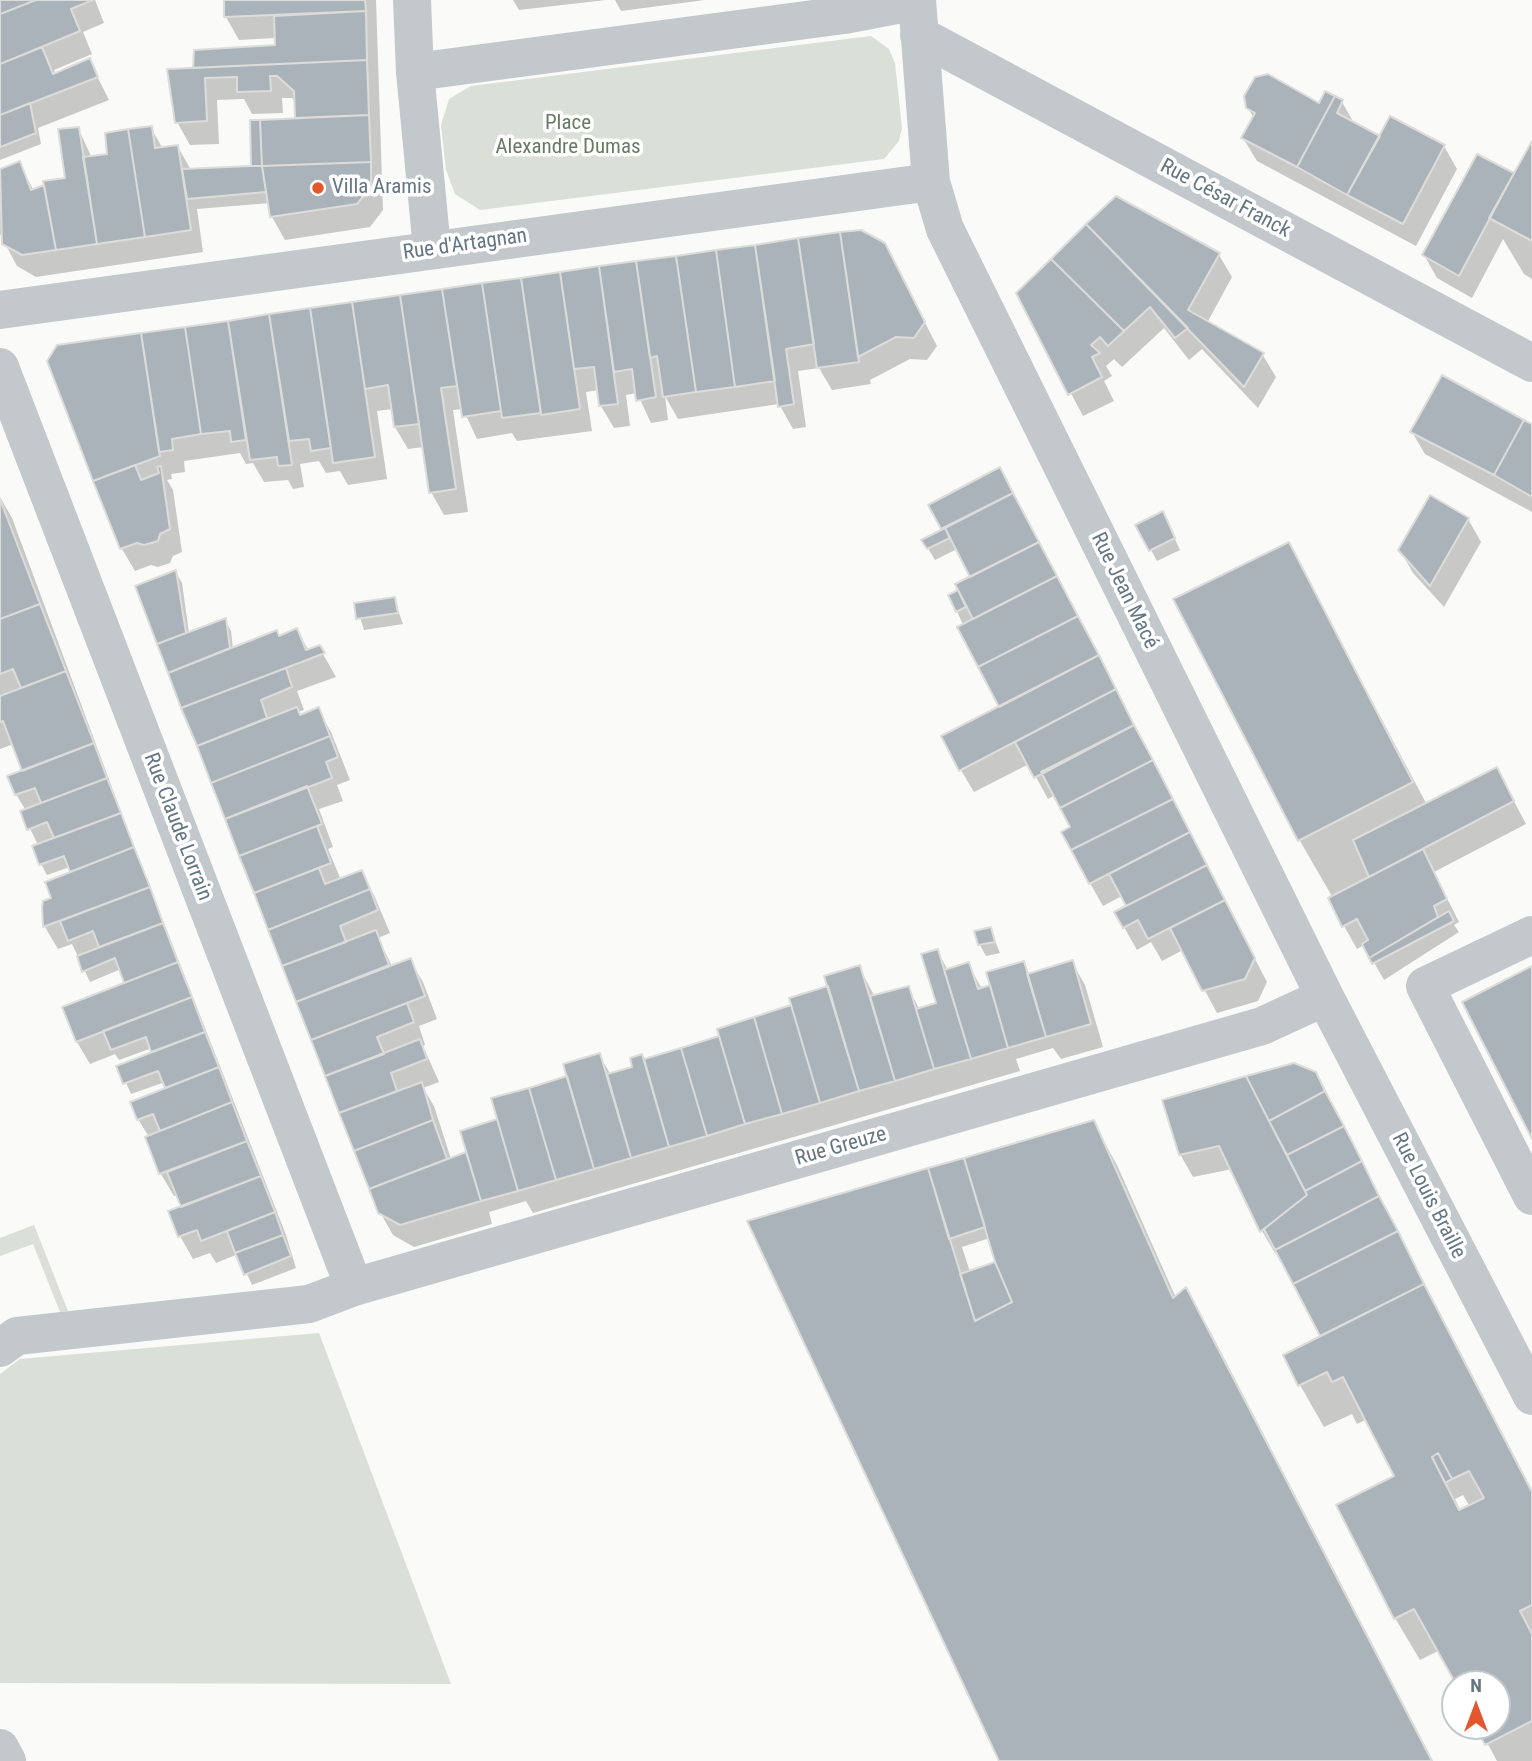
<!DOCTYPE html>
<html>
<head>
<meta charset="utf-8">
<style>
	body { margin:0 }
	#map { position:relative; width:1532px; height:1761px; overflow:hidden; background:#fafaf8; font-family:"Roboto Condensed",sans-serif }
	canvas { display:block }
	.north { position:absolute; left:1441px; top:1670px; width:70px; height:70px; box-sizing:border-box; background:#fff; border:2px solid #c1c8cd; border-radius:50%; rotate:0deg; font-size:19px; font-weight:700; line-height:28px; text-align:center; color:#657683 }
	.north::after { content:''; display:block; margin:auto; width:24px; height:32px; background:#e4572e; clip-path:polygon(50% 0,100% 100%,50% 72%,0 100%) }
</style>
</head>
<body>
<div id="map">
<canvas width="1532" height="1761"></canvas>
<div class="north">N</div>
</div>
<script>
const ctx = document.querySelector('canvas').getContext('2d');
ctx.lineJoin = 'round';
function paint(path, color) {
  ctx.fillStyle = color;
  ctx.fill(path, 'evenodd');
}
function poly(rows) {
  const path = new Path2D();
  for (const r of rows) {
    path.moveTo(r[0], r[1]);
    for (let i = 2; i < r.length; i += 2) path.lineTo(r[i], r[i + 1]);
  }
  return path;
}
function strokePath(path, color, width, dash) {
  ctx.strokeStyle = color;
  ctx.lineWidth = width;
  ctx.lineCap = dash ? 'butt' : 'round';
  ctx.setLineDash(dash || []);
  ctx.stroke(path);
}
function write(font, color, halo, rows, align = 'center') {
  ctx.font = font + ' "Roboto Condensed",sans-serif';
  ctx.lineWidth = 7;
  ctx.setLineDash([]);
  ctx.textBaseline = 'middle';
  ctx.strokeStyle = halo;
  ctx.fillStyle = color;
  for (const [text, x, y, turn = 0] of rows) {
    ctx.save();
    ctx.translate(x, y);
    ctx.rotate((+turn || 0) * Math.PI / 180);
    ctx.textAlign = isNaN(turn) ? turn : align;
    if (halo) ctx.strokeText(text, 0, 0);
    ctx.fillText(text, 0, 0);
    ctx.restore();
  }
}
paint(poly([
	[871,36,889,49,895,63,902,128,899,141,884,159,480,210,455,194,446,170,441,125,449,99,471,86],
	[34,1225,68,1311,60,1312,33,1244,0,1256,0,1238],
	[319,1333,451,1684,0,1683,0,1374,20,1359]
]), '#dadfd7');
paint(poly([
	[0,0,95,0,104,23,83,32,92,54,54,70,56,75,89,60,109,100,38,128,41,144,0,160],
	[225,0,376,0,383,210,370,227,285,240,272,217,270,203,197,209,203,252,36,277,17,266,0,234,0,170,19,163,34,191,67,180,78,128,92,158,109,155,151,128,163,149,178,147,191,170,253,168,296,119,296,102,292,98,282,98,283,113,252,114,244,99,217,100,219,144,190,145,177,122,195,70,276,47,276,38,239,40,226,17],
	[513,0,606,0,519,10],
	[615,0,705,0,621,11],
	[1342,102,1355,125,1381,139,1444,146,1457,169,1416,246,1257,161,1243,138,1254,118,1248,108],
	[1532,143,1532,279,1524,274,1503,239,1472,298,1437,278,1424,255,1513,174,1514,177],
	[861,231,897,268,937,346,927,360,910,359,870,380,871,384,832,390,819,368,798,371,806,427,793,429,779,404,678,419,665,396,668,420,651,423,637,393,626,395,630,426,614,428,601,406,599,390,586,392,592,431,517,441,512,433,477,439,463,409,453,410,468,512,444,515,431,492,424,447,408,449,395,427,393,409,377,411,387,479,348,485,340,471,326,473,319,461,300,464,304,487,293,489,288,480,264,482,253,463,246,464,240,453,184,461,185,472,171,474,172,479,167,480,173,490,182,552,173,556,170,563,158,567,151,565,135,571,122,549,49,361,58,347],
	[1219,255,1232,277,1207,323,1262,354,1276,377,1258,408,1202,349,1189,360,1164,328,1122,367,1114,359,1106,366,1112,376,1104,381,1114,401,1083,416,1018,294],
	[1532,426,1532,512,1425,454,1412,432],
	[1006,481,1267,982,1258,1001,1217,1013,1183,950,1162,961,1151,942,1137,950,1124,927,1128,907,1122,896,1103,906,1090,883,1072,828,1055,795,1048,799,1029,764,974,792,961,770,1001,708,950,596,972,577,957,549,935,560,924,541,943,530,930,506],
	[0,497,12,518,130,836,286,1235,296,1268,252,1285,238,1254,216,1263,210,1253,193,1259,180,1236,170,1212,183,1208,178,1195,174,1196,161,1174,149,1137,138,1119,168,1089,165,1082,131,1094,119,1067,153,1053,152,1048,119,1060,115,1054,90,1064,77,1042,65,1008,126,984,121,969,90,982,72,944,58,949,45,927,45,902,53,899,72,873,70,867,47,875,41,864,38,845,22,812,26,811,16,794,25,772,14,744,0,749],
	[1468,519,1481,542,1444,607,1413,573,1400,550],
	[1168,524,1180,550,1157,561,1138,526],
	[1289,544,1427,805,1509,792,1526,824,1434,872,1459,922,1454,925,1459,932,1384,980,1364,945,1357,949,1344,926,1330,899,1333,898,1300,841,1176,600],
	[176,572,182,583,189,633,225,620,231,631,233,649,297,630,309,651,319,647,336,677,297,691,304,710,298,712,301,716,318,709,331,732,350,780,337,785,343,801,319,809,333,847,328,849,341,880,361,872,374,895,390,933,378,938,392,966,410,960,423,982,437,1019,419,1026,425,1045,423,1046,439,1082,423,1088,434,1106,451,1159,465,1154,469,1161,462,1133,500,1120,599,1055,611,1075,634,1068,644,1061,721,1037,719,1030,793,1006,830,988,859,967,875,997,908,988,920,1010,938,1004,937,951,948,970,968,964,982,989,1023,963,1030,975,1072,962,1085,985,1103,1047,1061,1059,1053,1048,1016,1059,1020,1071,533,1213,526,1201,489,1212,492,1224,414,1247,393,1235,380,1212,137,587],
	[394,599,403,624,364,630,356,604],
	[990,929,1000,953,986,956,980,945],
	[1246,1078,1374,1186,1532,1490,1532,1761,1497,1761,1478,1726,1497,1726,1497,1684,1456,1684,1438,1651,1420,1660,1395,1618,1396,1477,1367,1419,1357,1424,1352,1414,1324,1427,1300,1385,1322,1337,1278,1251,1275,1253,1262,1231,1232,1169,1193,1177,1180,1154],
	[1463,1495,1470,1507,1461,1511,1455,1499],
	[1093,1122,1117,1165,1176,1298,1186,1290,1210,1331,1433,1761,1001,1761,749,1222],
	[990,1238,997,1263,970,1272,962,1247]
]), '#0003');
const building = poly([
	[0,0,36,0,0,14,0,0],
	[36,0,93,0,71,9,80,31,0,64,0,14,36,0],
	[224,0,365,0,366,11,224,17,224,0],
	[366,11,367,60,193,68,194,50,275,45,274,16,366,11],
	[42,47,53,74,90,58,98,77,0,115,0,64,42,47],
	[367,60,369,115,295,118,294,91,277,76,270,76,271,91,237,92,237,77,205,78,207,121,175,123,167,69,367,60],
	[1268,74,1319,103,1325,91,1335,96,1297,167,1241,138,1255,113,1246,108,1244,96,1255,77,1268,74],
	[1335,96,1343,100,1337,113,1380,136,1347,195,1297,167,1335,96],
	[30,103,36,133,0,147,0,115,30,103],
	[369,115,371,162,262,166,260,120,369,115],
	[1390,116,1445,145,1403,224,1347,195,1390,116],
	[250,120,260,120,262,166,251,166,250,120],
	[152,126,155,148,178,145,191,230,145,237,128,129,152,126],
	[79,127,97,244,56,250,43,181,65,178,58,129,79,127],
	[128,129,145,237,97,244,83,157,107,154,105,133,128,129],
	[1532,141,1532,241,1489,218,1532,141],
	[1477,154,1514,173,1459,276,1422,255,1477,154],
	[20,161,31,190,44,185,56,250,22,255,2,244,0,169,20,161],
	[371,162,371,187,357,204,270,217,262,166,371,162],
	[251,166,262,166,266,192,187,199,182,169,251,166],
	[1116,196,1220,253,1188,310,1264,353,1244,387,1086,224,1116,196],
	[1086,224,1188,328,1175,338,1150,307,1124,331,1051,259,1086,224],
	[861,230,885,243,925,322,914,338,896,337,858,357,840,232,861,230],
	[840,232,859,362,817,368,798,238,840,232],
	[798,238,814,344,786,349,794,404,778,407,755,245,798,238],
	[755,245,775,381,735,387,716,250,755,245],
	[716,250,735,387,696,392,676,256,716,250],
	[676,256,696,392,663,397,657,356,650,358,636,261,676,256],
	[1051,259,1124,331,1108,346,1100,337,1091,345,1100,353,1092,357,1102,377,1068,395,1016,293,1051,259],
	[636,261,656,397,636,401,632,369,614,372,599,266,636,261],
	[599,266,618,404,599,406,594,367,574,369,560,272,599,266],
	[560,272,580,409,541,415,521,278,560,272],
	[521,278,541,413,502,418,482,283,521,278],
	[482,283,501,411,462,417,442,289,482,283],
	[442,289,457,386,441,388,456,489,429,493,400,295,442,289],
	[400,295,419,424,394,427,388,385,365,389,352,302,400,295],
	[352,302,375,457,333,463,310,308,352,302],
	[310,308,331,448,311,451,309,439,289,441,269,314,310,308],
	[269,314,292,465,278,466,277,457,250,460,228,321,269,314],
	[228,321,246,440,231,442,230,431,201,434,185,327,228,321],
	[185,327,201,434,172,439,173,450,159,452,141,333,185,327],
	[141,333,160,456,93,481,47,361,57,345,141,333],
	[1442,375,1524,420,1494,475,1410,432,1442,375],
	[1524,420,1532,424,1532,497,1494,475,1524,420],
	[135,465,141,480,159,473,157,467,161,466,170,529,160,534,158,541,144,545,137,543,120,549,93,481,135,465],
	[1000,467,1013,493,941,529,928,505,1000,467],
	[1013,493,1039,542,970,577,945,528,1013,493],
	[1430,495,1469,518,1430,586,1398,550,1430,495],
	[0,499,40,604,0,619,0,499],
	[1163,511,1175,538,1149,551,1135,525,1163,511],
	[945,528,950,538,927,549,921,540,945,528],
	[1039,542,1057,576,973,619,955,584,1039,542],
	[1289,542,1413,782,1298,841,1173,599,1289,542],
	[176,570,186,633,157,644,135,586,176,570],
	[1057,576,1078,616,978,667,957,627,1057,576],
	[958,590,966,607,956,612,948,595,958,590],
	[395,597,398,613,356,619,354,603,395,597],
	[40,604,66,671,21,688,13,669,0,674,0,619,40,604],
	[1078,616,1099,655,999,707,978,667,1078,616],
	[226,618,230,648,168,673,157,644,226,618],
	[297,628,306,650,320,645,325,653,181,708,168,673,277,630,279,636,297,628],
	[1099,655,1116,689,959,771,941,736,1099,655],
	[286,668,292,687,261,700,267,718,197,746,181,708,286,668],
	[66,671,94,743,22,771,3,721,0,722,0,696,66,671],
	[1116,689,1134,725,1034,778,1015,742,1116,689],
	[297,707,300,715,319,707,330,736,211,783,197,746,297,707],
	[1134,725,1153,760,1060,808,1041,772,1134,725],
	[330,736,338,757,326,762,332,778,225,819,211,783,330,736],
	[94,743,107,778,41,803,35,788,15,795,7,776,94,743],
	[1153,760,1173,799,1071,850,1061,832,1070,827,1060,808,1153,760],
	[1497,767,1514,801,1369,877,1353,840,1497,767],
	[107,778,121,813,54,838,47,822,27,830,20,811,107,778],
	[307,786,322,824,239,856,225,819,307,786],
	[1173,799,1190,832,1089,884,1071,850,1173,799],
	[121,813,134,847,70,872,64,856,39,865,32,846,121,813],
	[317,826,331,863,254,893,239,856,317,826],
	[1190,832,1207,865,1126,906,1109,874,1190,832],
	[134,847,150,887,43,927,42,907,43,901,51,898,45,882,134,847],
	[1423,849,1447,899,1434,906,1438,917,1369,958,1362,944,1368,940,1357,919,1342,927,1328,898,1423,849],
	[1207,865,1225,900,1148,939,1138,920,1123,928,1114,912,1207,865],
	[319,868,325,884,362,870,370,889,268,930,254,893,319,868],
	[150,887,163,923,99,947,93,931,68,941,60,921,150,887],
	[370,889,378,910,340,926,346,942,282,966,268,930,370,889],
	[1225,900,1255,958,1245,979,1202,991,1170,928,1225,900],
	[1449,911,1454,921,1372,964,1369,958,1449,911],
	[163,923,178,962,124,983,115,958,82,972,77,956,163,923],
	[991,927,995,942,978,945,974,931,991,927],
	[376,930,389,965,296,1002,282,966,376,930],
	[938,949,971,1059,934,1069,916,1009,936,1003,921,954,938,949],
	[411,958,425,996,311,1040,296,1002,411,958],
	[1073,960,1091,1024,1046,1037,1027,974,1073,960],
	[1024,961,1046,1037,1008,1048,986,972,1024,961],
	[178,962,192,997,76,1042,62,1007,178,962],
	[969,962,978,989,990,985,1008,1048,971,1059,944,970,969,962],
	[860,965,895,1081,859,1091,824,976,860,965],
	[1532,966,1532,1139,1462,1002,1532,966],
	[828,986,859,1091,820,1103,789,998,828,986],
	[909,986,934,1069,895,1081,870,996,909,986],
	[192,997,205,1032,151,1052,146,1037,111,1050,103,1031,192,997],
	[407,1003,414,1022,377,1037,384,1054,325,1076,311,1040,407,1003],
	[791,1005,820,1103,782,1114,754,1017,791,1005],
	[754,1017,782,1114,745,1124,717,1029,754,1017],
	[205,1032,219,1067,165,1088,158,1071,123,1084,116,1066,205,1032],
	[719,1036,745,1124,707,1136,681,1048,719,1036],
	[420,1039,427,1059,391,1073,397,1091,339,1113,325,1076,420,1039],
	[681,1048,707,1136,669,1147,644,1059,681,1048],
	[600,1053,631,1158,594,1169,563,1064,600,1053],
	[642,1054,669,1147,631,1158,607,1074,632,1067,630,1058,642,1054],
	[1294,1063,1316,1072,1325,1091,1269,1121,1246,1076,1294,1063],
	[219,1067,232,1102,160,1131,153,1114,137,1120,130,1102,219,1067],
	[567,1076,594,1169,556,1180,529,1088,567,1076],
	[1246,1076,1307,1195,1260,1232,1219,1146,1179,1155,1162,1100,1246,1076],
	[422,1082,433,1120,354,1151,339,1113,422,1082],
	[529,1088,556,1180,518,1191,491,1098,529,1088],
	[1325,1091,1344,1126,1287,1155,1269,1121,1325,1091],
	[232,1102,247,1141,159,1174,145,1137,232,1102],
	[497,1119,518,1191,481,1201,460,1131,497,1119],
	[433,1120,447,1159,369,1189,354,1151,433,1120],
	[1094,1120,1173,1298,1186,1287,1432,1761,999,1761,747,1221,928,1168,975,1321,1012,1302,995,1262,964,1158,1094,1120],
	[1344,1126,1362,1161,1305,1191,1287,1155,1344,1126],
	[247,1141,261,1176,181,1207,167,1172,247,1141],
	[466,1152,481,1201,400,1225,378,1213,369,1189,466,1152],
	[964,1158,985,1227,949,1239,928,1168,964,1158],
	[1362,1161,1379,1196,1275,1250,1264,1229,1307,1195,1305,1191,1362,1161],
	[261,1176,275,1212,201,1241,197,1230,178,1237,168,1211,261,1176],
	[1379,1196,1398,1231,1293,1284,1275,1250,1379,1196],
	[275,1212,283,1235,235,1253,227,1231,275,1212],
	[1398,1231,1424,1284,1320,1336,1293,1284,1398,1231],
	[283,1235,291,1256,244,1275,235,1253,283,1235],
	[995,1262,1012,1302,975,1321,960,1274,995,1262],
	[1424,1284,1532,1492,1532,1605,1520,1611,1532,1634,1532,1721,1485,1745,1475,1726,1497,1726,1497,1684,1456,1684,1414,1609,1394,1619,1336,1505,1394,1476,1343,1377,1332,1382,1327,1372,1298,1386,1283,1355,1424,1284],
	[1438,1453,1452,1479,1469,1471,1484,1498,1459,1510,1432,1457,1438,1453],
	[1438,1453,1452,1479,1445,1483,1432,1457,1438,1453]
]);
paint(building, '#aab3b9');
strokePath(building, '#dcdcda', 2);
strokePath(poly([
	[412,0,415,72,432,249],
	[917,0,931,182,945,229,1325,997,1532,1396],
	[919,35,1532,363],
	[415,72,844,15,917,1],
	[0,310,931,182],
	[0,367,354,1287],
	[1532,935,1425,986,1532,1196],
	[0,1348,17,1336,309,1304,354,1287,1262,1026,1325,997],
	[0,1748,7,1761]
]), '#c3c8cc', 38);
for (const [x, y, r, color] of [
	[318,188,7,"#e4572e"]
]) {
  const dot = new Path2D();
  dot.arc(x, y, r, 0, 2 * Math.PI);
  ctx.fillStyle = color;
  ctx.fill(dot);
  strokePath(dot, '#fff', 2.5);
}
write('21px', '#687a64', '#fff', [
	["Place",568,124],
	["Alexandre Dumas",568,148]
]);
write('21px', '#657683', '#fff', [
	["Villa Aramis",332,188]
], 'left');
write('21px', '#657683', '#fff', [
	["Rue César Franck",1225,199,28],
	["Rue d'Artagnan",465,245,-8],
	["Rue Jean Macé",1124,591,64],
	["Rue Claude Lorrain",177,827,69],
	["Rue Greuze",841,1147,-16],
	["Rue Louis Braille",1428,1196,63]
]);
</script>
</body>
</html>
